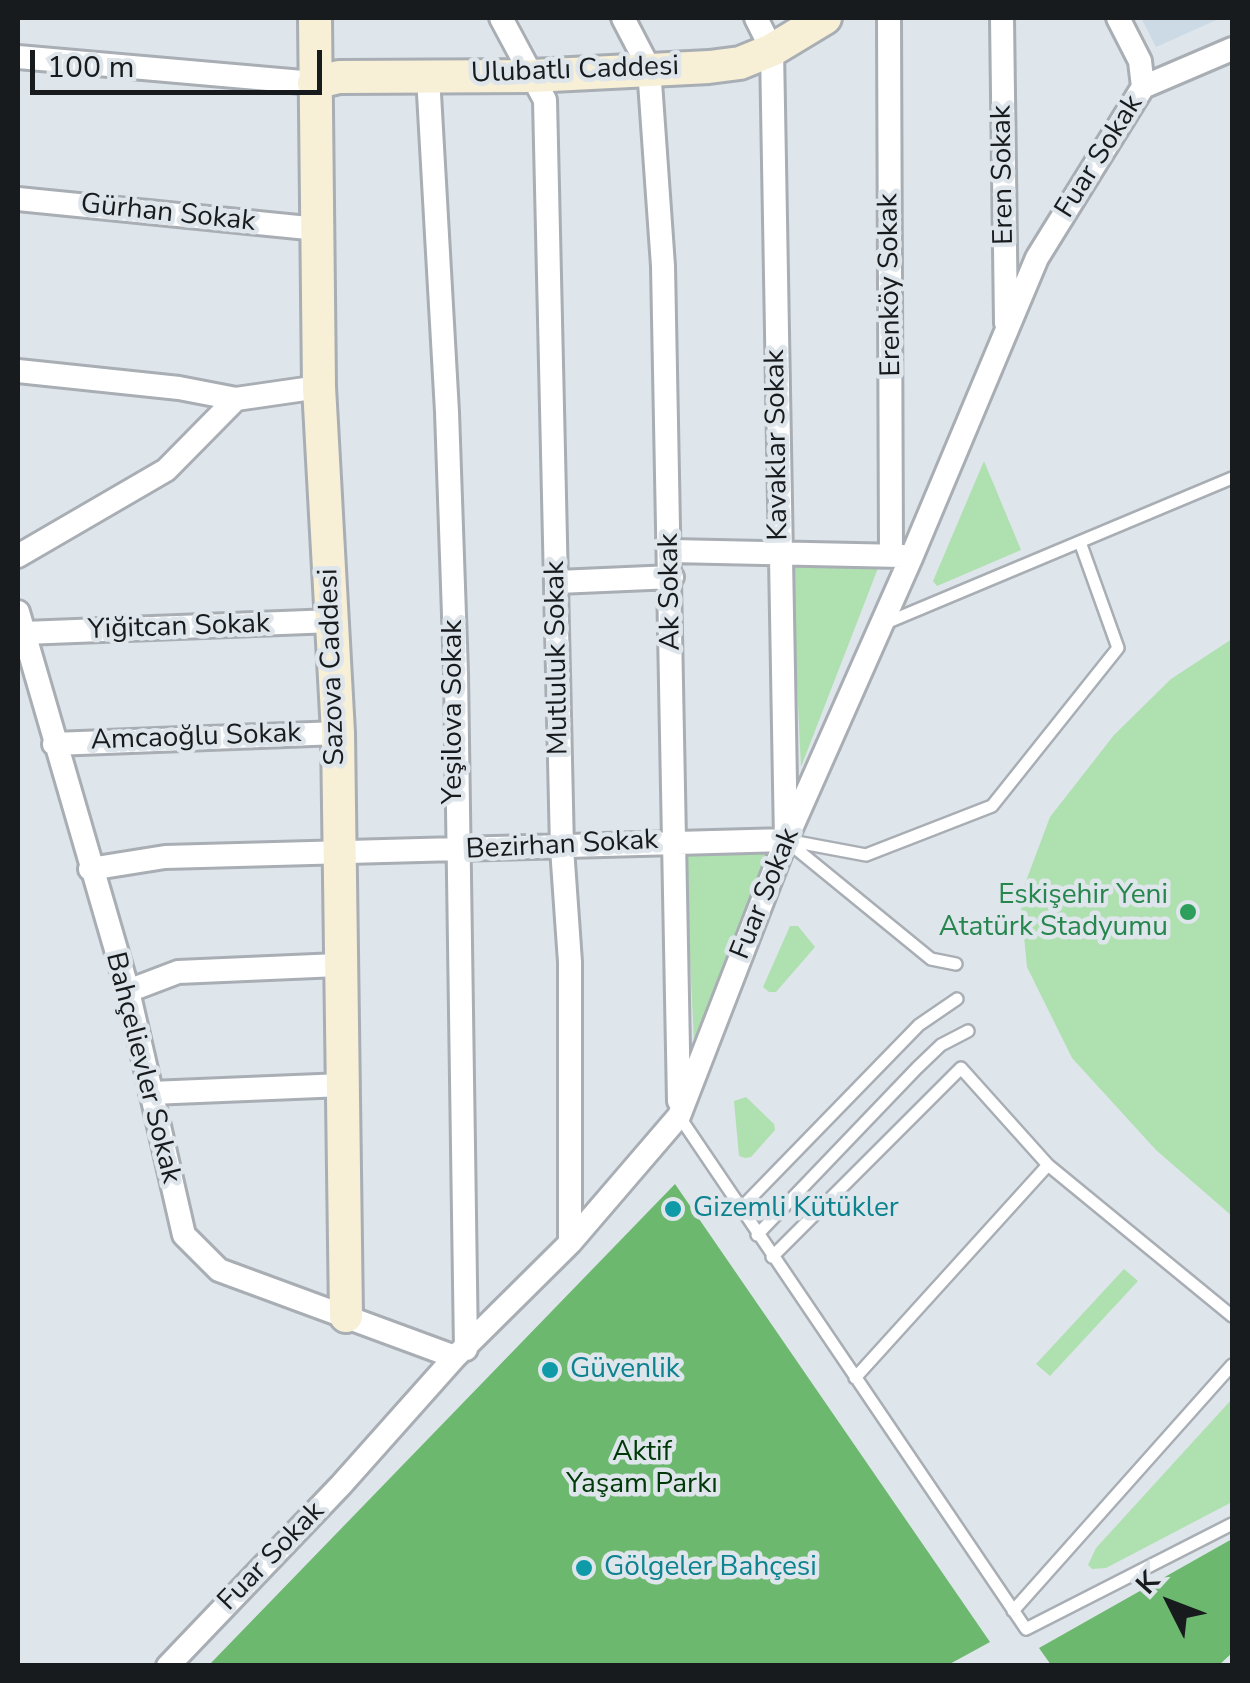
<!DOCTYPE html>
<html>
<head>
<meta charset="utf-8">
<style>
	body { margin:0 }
	#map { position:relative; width:1250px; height:1683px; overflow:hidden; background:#dee5eb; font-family:"Nunito Sans",sans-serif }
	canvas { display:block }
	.frame { position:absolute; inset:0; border:20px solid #181b1d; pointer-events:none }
	.north { position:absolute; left:1120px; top:1553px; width:100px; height:100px; -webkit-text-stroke:8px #dee5eb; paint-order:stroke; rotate:312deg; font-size:28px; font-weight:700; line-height:40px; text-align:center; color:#181b1d }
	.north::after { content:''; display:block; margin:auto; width:35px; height:45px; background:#181b1d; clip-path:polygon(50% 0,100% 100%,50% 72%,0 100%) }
	.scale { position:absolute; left:30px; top:50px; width:292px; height:45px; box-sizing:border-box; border:5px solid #181b1d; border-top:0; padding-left:12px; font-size:30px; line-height:35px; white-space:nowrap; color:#181b1d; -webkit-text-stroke:8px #dee5eb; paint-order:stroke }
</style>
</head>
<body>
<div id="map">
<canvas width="1250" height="1683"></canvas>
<div class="frame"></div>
<div class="north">K</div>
<div class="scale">100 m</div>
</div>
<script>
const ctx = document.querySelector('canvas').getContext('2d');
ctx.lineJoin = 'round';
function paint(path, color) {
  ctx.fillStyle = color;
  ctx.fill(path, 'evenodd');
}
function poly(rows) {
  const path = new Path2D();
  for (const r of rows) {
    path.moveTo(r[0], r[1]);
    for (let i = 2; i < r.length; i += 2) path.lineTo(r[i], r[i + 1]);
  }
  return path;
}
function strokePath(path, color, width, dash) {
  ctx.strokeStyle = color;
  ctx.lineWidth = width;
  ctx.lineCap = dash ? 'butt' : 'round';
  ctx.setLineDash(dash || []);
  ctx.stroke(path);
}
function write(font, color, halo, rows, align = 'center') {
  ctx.font = font + ' "Nunito Sans",sans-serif';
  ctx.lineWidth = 9;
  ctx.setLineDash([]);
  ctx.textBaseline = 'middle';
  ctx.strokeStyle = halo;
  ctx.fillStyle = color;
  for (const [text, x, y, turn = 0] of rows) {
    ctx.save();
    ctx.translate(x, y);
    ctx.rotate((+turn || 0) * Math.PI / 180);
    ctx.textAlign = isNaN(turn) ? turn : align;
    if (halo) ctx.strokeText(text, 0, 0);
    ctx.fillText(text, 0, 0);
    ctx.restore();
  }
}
paint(poly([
	[1141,18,1221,18,1156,47]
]), '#ccdae5');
paint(poly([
	[984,461,1021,550,937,586,933,581],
	[791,559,880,563,801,767],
	[1232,639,1232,1216,1156,1150,1072,1058,1027,967,1020,897,1050,817,1114,735,1171,679],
	[770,854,694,1041,685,856],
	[790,926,798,926,815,947,776,992,769,992,763,987],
	[746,1097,774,1124,775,1130,751,1157,745,1158,739,1156,734,1101],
	[1124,1269,1138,1281,1050,1376,1036,1364],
	[1232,1399,1232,1502,1106,1568,1092,1569,1088,1565,1096,1548]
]), '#afe0af');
paint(poly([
	[675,1184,990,1642,946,1666,209,1665],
	[1232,1539,1232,1653,1219,1665,1051,1665,1039,1648]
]), '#6cb86e');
const lane = poly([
	[886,623,1232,478],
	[786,840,866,855,992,806,1118,648,1080,542],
	[789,843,931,959,956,964],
	[679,1116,1026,1629,1232,1524],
	[740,1209,919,1025,957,999],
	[757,1235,917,1068,941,1045,968,1031],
	[772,1257,961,1068,1048,1165,1232,1316],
	[855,1378,1048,1165],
	[1013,1611,1232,1365]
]);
const street = poly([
	[501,18,545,100,562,848,570,962,570,1243],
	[623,18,649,68,663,266,679,1101],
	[889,18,891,553],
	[1002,18,1006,323],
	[1118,18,1140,61,1143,87],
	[18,57,314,83],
	[428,76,447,412,456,673,466,1349],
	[18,199,318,229],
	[18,371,179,388,236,399,319,387],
	[671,551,902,556],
	[18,556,166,470,236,399],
	[558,582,672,577],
	[18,612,128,991,184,1235,219,1270,455,1357],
	[24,633,333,621],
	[54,744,338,733],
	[90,869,165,857,786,840,772,50,756,18],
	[128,991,178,972,338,965],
	[151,1093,343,1085],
	[168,1666,341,1485,455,1357,570,1243,679,1116,786,840,911,558,1037,258,1143,87,1232,49]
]);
const secondary = poly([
	[315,18,319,387,338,733,346,1316],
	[314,83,339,77,532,76,709,67,740,63,772,50,825,18]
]);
strokePath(lane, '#a8aeb4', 16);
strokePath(street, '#a8aeb4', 28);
strokePath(secondary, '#a8aeb4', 38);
strokePath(lane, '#fff', 11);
strokePath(street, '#fff', 22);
strokePath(secondary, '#f7f0d7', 32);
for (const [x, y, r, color] of [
	[1188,912,10,"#2e9e5b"],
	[673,1209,10,"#0f9aa8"],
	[550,1370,10,"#0f9aa8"],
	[584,1568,10,"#0f9aa8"]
]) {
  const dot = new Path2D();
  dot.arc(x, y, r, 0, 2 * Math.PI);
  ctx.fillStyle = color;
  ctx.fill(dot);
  strokePath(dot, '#dee5eb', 4);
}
write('28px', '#181b1d', '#dee5eb', [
	["Ulubatlı Caddesi",575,71,-2],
	["Fuar Sokak",1100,157,-58],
	["Eren Sokak",1004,175,-91],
	["Gürhan Sokak",168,214,6],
	["Erenköy Sokak",891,285,-91],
	["Kavaklar Sokak",778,445,-91],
	["Ak Sokak",671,592,-91],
	["Yiğitcan Sokak",179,628,-2],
	["Mutluluk Sokak",558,658,-91],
	["Sazova Caddesi",333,667,-92],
	["Yeşilova Sokak",454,712,-90],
	["Amcaoğlu Sokak",196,738,-2],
	["Bezirhan Sokak",562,846,-3],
	["Fuar Sokak",766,894,-68],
	["Bahçelievler Sokak",142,1068,76],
	["Fuar Sokak",272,1557,-46]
]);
write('28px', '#27864d', '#dee5eb', [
	["Eskişehir Yeni",1168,896],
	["Atatürk Stadyumu",1168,928]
], 'right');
write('28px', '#0d838f', '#dee5eb', [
	["Gizemli Kütükler",693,1209],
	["Güvenlik",570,1370],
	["Gölgeler Bahçesi",604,1568]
], 'left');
write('28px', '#003907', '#dee5eb', [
	["Aktif",642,1453],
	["Yaşam Parkı",642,1485]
]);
</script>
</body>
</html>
